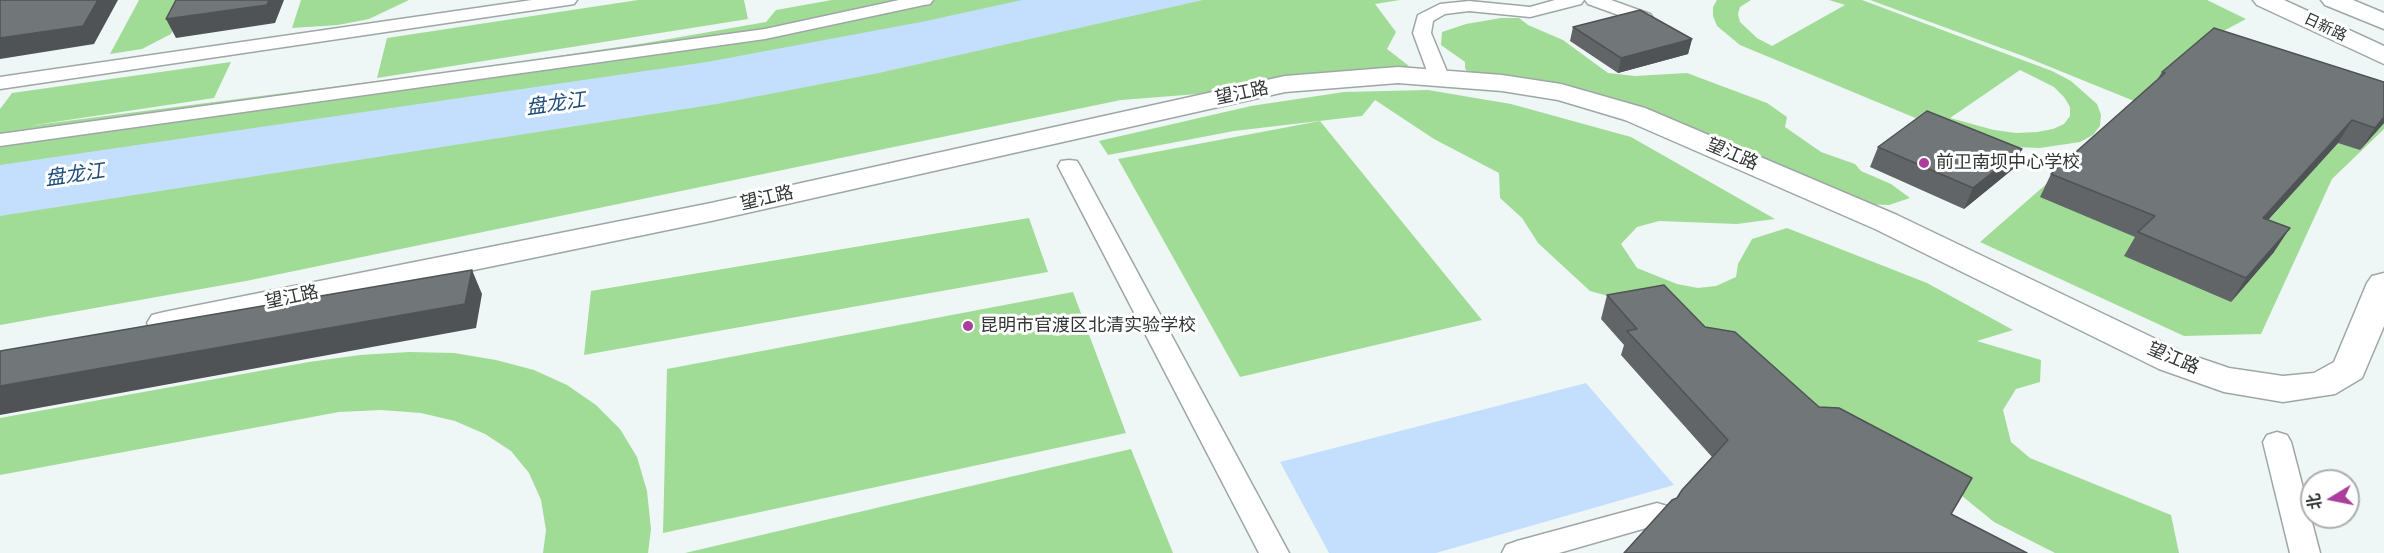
<!DOCTYPE html>
<html>
<head>
<meta charset="utf-8">
<style>
	body { margin:0 }
	#map { position:relative; width:2384px; height:553px; overflow:hidden; background:#eff6f6; font-family:"Source Serif 4","Noto Sans SC",serif }
	canvas { display:block }
	.north { position:absolute; left:2300px; top:469px; width:60px; height:60px; box-sizing:border-box; background:#fff; border:2px solid #adaeae; border-radius:50%; rotate:260deg; font-size:16px; font-weight:700; line-height:24px; text-align:center; color:#323535 }
	.north::after { content:''; display:block; margin:auto; width:21px; height:27px; background:#ab3d9c; clip-path:polygon(50% 0,100% 100%,50% 72%,0 100%) }
</style>
</head>
<body>
<div id="map">
<canvas width="2384" height="553"></canvas>
<div class="north">北</div>
</div>
<script>
const ctx = document.querySelector('canvas').getContext('2d');
ctx.lineJoin = 'round';
function paint(path, color) {
  ctx.fillStyle = color;
  ctx.fill(path, 'evenodd');
}
function poly(rows) {
  const path = new Path2D();
  for (const r of rows) {
    path.moveTo(r[0], r[1]);
    for (let i = 2; i < r.length; i += 2) path.lineTo(r[i], r[i + 1]);
  }
  return path;
}
function strokePath(path, color, width, dash) {
  ctx.strokeStyle = color;
  ctx.lineWidth = width;
  ctx.lineCap = dash ? 'butt' : 'round';
  ctx.setLineDash(dash || []);
  ctx.stroke(path);
}
function write(font, color, halo, rows, align = 'center') {
  ctx.font = font + ' "Source Serif 4","Noto Sans SC",serif';
  ctx.lineWidth = 6;
  ctx.setLineDash([]);
  ctx.textBaseline = 'middle';
  ctx.strokeStyle = halo;
  ctx.fillStyle = color;
  for (const [text, x, y, turn = 0] of rows) {
    ctx.save();
    ctx.translate(x, y);
    ctx.rotate((+turn || 0) * Math.PI / 180);
    ctx.textAlign = isNaN(turn) ? turn : align;
    if (halo) ctx.strokeText(text, 0, 0);
    ctx.fillText(text, 0, 0);
    ctx.restore();
  }
}
paint(poly([
	[139,0,189,0,171,34,142,49,110,54],
	[301,0,409,0,369,19,338,25,292,28],
	[638,0,744,0,748,19,377,78,387,38],
	[832,0,1400,0,1375,4,1396,32,1387,49,1409,66,1352,82,1121,100,246,281,0,325,0,109,12,93,231,62,214,98,28,126,455,71,646,43,766,22,776,10],
	[1717,0,1751,0,1740,7,1738,14,1740,22,1757,38,1772,46,1845,5,1829,0,1862,0,2052,71,2071,81,2097,104,2101,115,2100,126,2093,135,2080,142,2040,148,2015,147,1937,127,1740,45,1717,26,1713,16,1713,7],
	[2020,70,2054,87,2064,97,2070,107,2070,116,2064,124,2053,129,2037,132,2016,133,1994,130,1950,118],
	[1870,0,2207,0,2246,19,2214,36,2384,92,2384,129,2332,179,2261,334,2184,336,1980,242,2139,103,2023,56],
	[1501,18,1519,18,1528,25,1563,40,1608,73,1635,76,1687,73,1767,103,1787,117,1785,127,1821,152,1855,164,1861,171,1891,184,1910,198,1889,205,1859,204,1763,159,1687,126,1650,114,1629,103,1475,86,1465,68,1465,62,1441,45,1442,32,1466,24],
	[1428,90,1511,104,1631,137,1775,219,1737,224,1659,221,1637,227,1621,244,1637,268,1677,284,1698,288,1716,286,1736,277,1738,264,1752,239,1787,228,1927,283,2013,330,1977,341,2041,360,2040,382,2016,389,2003,410,2011,442,2030,458,2171,515,2179,553,2055,553,1994,522,1929,469,1845,432,1644,306,1590,291,1538,243,1522,218,1500,198,1499,173,1434,139,1375,100,1362,116,1234,131,1108,155,1099,141,1251,106,1344,92],
	[1320,121,1482,320,1240,377,1118,159],
	[1029,218,1048,272,584,355,591,291],
	[1073,292,1126,433,663,533,667,369],
	[409,352,454,353,496,360,534,370,567,385,596,405,620,429,637,457,647,491,651,529,648,553,543,553,546,530,541,500,529,473,511,451,485,434,455,421,421,413,381,410,339,412,0,475,0,418,309,362,360,355],
	[1131,449,1173,553,685,553,893,504]
]), '#a1dc96');
paint(poly([
	[1022,0,1203,0,879,73,717,104,0,216,0,165,707,62,926,21],
	[1586,383,1674,485,1436,553,1329,553,1280,462]
]), '#c4dffd');
const service = poly([
	[532,0,577,0,574,4,568,5,0,89,0,77,532,0],
	[899,0,933,0,930,4,924,5,765,39,0,146,0,134,765,29,899,0],
	[1555,0,1584,0,1581,4,1530,17,1469,11,1445,14,1433,21,1431,33,1450,79,1447,83,1440,85,1433,83,1430,79,1413,33,1418,15,1440,4,1469,1,1530,7,1555,0],
	[1585,0,1611,0,1650,14,1653,18,1650,22,1638,22,1588,4,1585,0],
	[1069,160,1077,161,1080,166,1289,553,1259,553,1058,166,1061,161,1069,160],
	[2277,432,2287,435,2291,442,2320,553,2290,553,2263,442,2267,435,2277,432],
	[1657,503,1667,506,1672,514,1667,522,1559,553,1502,553,1506,545,1517,541,1657,503]
]);
const minor = poly([
	[1398,67,1502,75,1561,84,1645,108,1897,215,2185,353,2229,368,2283,376,2314,373,2334,362,2367,283,2372,276,2384,273,2384,326,2362,378,2335,394,2283,402,2224,392,2159,369,1875,229,1625,120,1558,100,1502,91,1398,83,1285,92,711,221,164,334,152,331,147,323,152,315,164,312,711,203,1285,76,1398,67]
]);
const secondary = poly([
	[2253,0,2284,0,2384,46,2384,64,2257,5,2253,0],
	[2321,0,2353,0,2384,13,2384,29,2325,5,2321,0]
]);
strokePath(service, '#9fa6a6', 3);
strokePath(minor, '#9fa6a6', 3);
strokePath(secondary, '#9fa6a6', 3);
paint(service, '#fff');
paint(minor, '#fff');
paint(secondary, '#fff');
paint(poly([
	[1573,27,1692,39,1688,54,1618,73,1570,41],
	[2162,72,2384,123,2360,150,2338,143,2268,220,2274,252,2231,302,2124,256,2135,237,2040,197,2051,174,2157,80],
	[1878,147,2022,149,2013,169,1964,209,1870,167],
	[1607,295,1705,327,1819,407,1972,478,1958,503,1677,498,1712,457,1621,355,1624,345,1601,319]
]), '#616568');
paint(poly([
	[98,0,118,0,94,44,0,59,0,38],
	[269,0,284,0,275,23,176,38,166,19],
	[1692,39,1688,54,1618,73,1621,58],
	[2384,117,2384,123,2360,150,2375,128],
	[2352,120,2338,143,2248,242,2263,218],
	[2022,149,2013,169,1964,209,1973,188],
	[2290,228,2274,252,2231,302,2246,278],
	[472,270,482,294,476,328,0,415,0,386]
]), '#4f5355');
const building = poly([
	[0,0,98,0,83,26,0,38,0,0],
	[176,0,269,0,267,5,166,19,176,0],
	[1640,10,1692,39,1621,58,1573,27,1640,10],
	[2214,28,2384,82,2384,117,2375,128,2352,120,2263,218,2290,228,2246,278,2138,232,2155,216,2051,174,2165,73,2162,72,2214,28],
	[1927,111,2022,149,1973,188,1878,147,1927,111],
	[472,270,465,304,0,386,0,351,472,270],
	[1664,285,1705,327,1735,332,1819,407,1839,408,1972,478,1951,514,2027,553,1624,553,1672,500,1677,498,1682,490,1728,440,1627,331,1637,329,1607,295,1664,285]
]);
paint(building, '#717679');
strokePath(building, '#4f5355', 1.5);
for (const [x, y, r, color] of [
	[1924,163,6,"#ab3d9c"],
	[968,326,6,"#ab3d9c"]
]) {
  const dot = new Path2D();
  dot.arc(x, y, r, 0, 2 * Math.PI);
  ctx.fillStyle = color;
  ctx.fill(dot);
  strokePath(dot, '#fff', 2);
}
write('15px', '#323535', '#fff', [
	["日新路",2325,28,25]
]);
write('18px', '#323535', '#fff', [
	["望江路",1242,94,-12],
	["望江路",1732,155,23],
	["望江路",767,199,-13],
	["望江路",292,298,-12],
	["望江路",2173,359,23]
]);
write('18px', '#323535', '#fff', [
	["前卫南坝中心学校",1936,163],
	["昆明市官渡区北清实验学校",980,326]
], 'left');
write('italic 20px', '#204f7d', '#fff', [
	["盘龙江",556,105,-8],
	["盘龙江",75,176,-8]
]);
</script>
</body>
</html>
